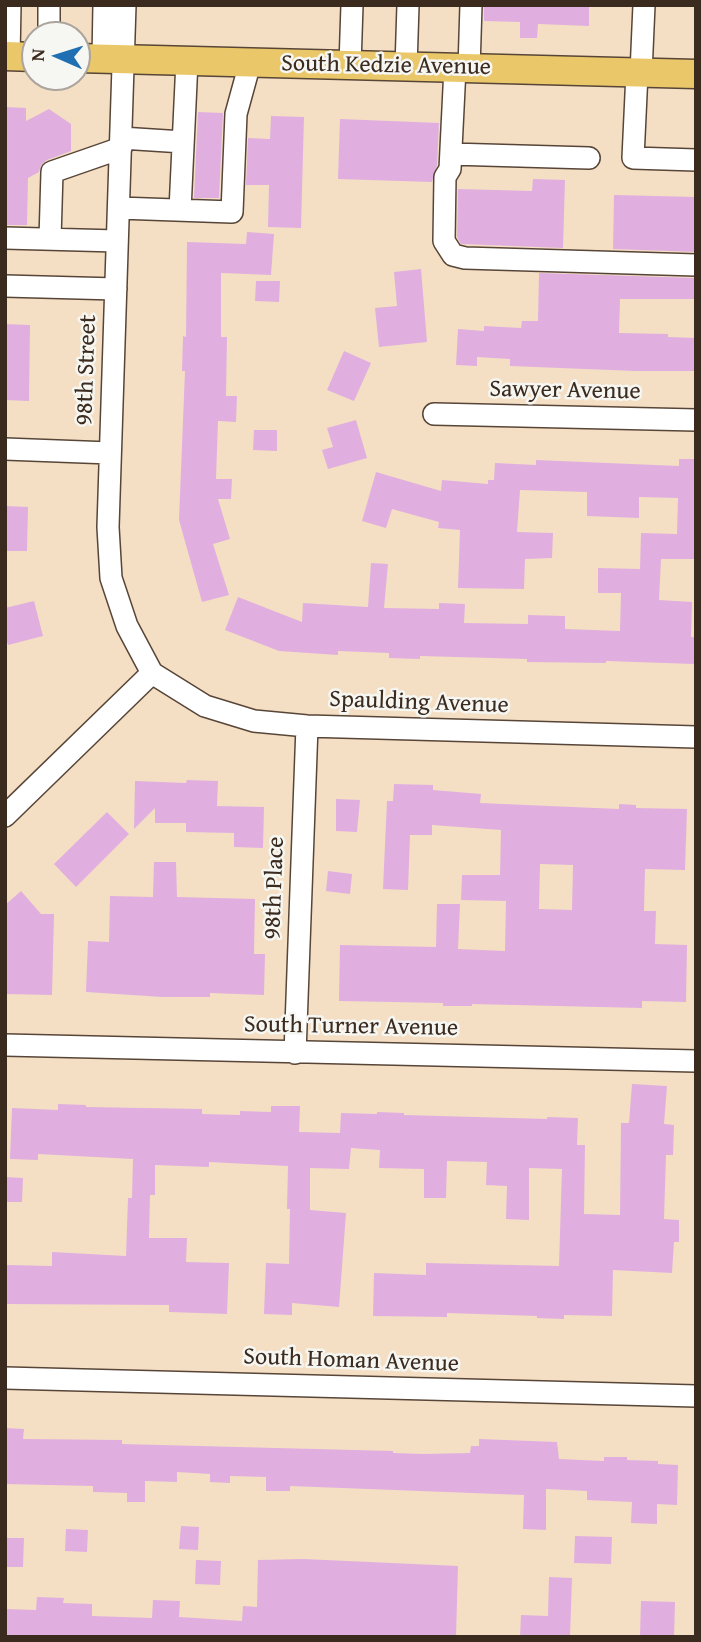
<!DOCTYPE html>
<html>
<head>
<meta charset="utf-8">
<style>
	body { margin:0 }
	#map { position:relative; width:701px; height:1642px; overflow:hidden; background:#f4dfc4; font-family:"Gentium Book Plus",serif }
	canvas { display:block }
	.frame { position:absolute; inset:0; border:7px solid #3b2a1e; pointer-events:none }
	.north { position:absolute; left:21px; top:21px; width:70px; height:70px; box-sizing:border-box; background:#f6f6f2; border:2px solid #aba49d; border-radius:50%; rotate:273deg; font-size:19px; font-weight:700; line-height:28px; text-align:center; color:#3b2a1e }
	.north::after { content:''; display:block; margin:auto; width:24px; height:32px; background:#1f6fb2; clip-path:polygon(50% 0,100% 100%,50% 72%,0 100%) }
</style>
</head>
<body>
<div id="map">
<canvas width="701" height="1642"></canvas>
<div class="frame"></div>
<div class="north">N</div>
</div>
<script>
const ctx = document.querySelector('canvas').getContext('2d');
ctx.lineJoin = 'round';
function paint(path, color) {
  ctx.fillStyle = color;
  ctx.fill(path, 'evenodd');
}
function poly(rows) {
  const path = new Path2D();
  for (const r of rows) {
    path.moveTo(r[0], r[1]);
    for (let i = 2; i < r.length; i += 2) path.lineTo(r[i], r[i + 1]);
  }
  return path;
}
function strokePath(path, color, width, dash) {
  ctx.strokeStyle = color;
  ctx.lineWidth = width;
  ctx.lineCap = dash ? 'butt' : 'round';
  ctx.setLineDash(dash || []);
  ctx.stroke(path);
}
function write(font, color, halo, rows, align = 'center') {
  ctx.font = font + ' "Gentium Book Plus",serif';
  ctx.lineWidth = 5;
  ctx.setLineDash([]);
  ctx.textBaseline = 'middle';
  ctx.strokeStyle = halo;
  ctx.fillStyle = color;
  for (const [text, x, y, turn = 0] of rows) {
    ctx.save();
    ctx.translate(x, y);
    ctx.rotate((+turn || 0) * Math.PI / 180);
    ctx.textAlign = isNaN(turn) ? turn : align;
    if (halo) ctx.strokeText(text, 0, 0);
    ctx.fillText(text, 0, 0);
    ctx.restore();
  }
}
paint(poly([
	[484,5,589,5,589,26,538,24,537,38,520,38,520,22,484,21],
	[5,107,26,108,26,121,49,109,71,124,71,151,47,160,41,165,39,172,28,178,27,225,5,225],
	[198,112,223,113,219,198,194,198],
	[271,116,304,117,301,228,268,227,269,185,246,185,248,138,270,139],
	[340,119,439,123,437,165,432,182,338,179],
	[533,179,565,180,563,248,461,244,457,237,458,189,532,191],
	[614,195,696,197,696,252,613,249],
	[247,232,274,234,271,275,221,273,221,337,227,337,226,396,237,396,236,422,218,421,216,479,232,479,231,499,218,499,230,539,213,544,229,595,202,602,179,520,185,371,182,371,183,336,186,337,187,242,246,244],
	[421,269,427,342,379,347,375,308,397,306,394,272],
	[539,273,696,278,696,299,620,299,619,333,668,334,668,337,696,338,696,371,635,371,510,366,510,359,477,357,477,366,456,365,458,329,484,331,484,326,521,328,522,321,538,321],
	[256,281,280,281,279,302,255,301],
	[5,324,30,325,29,401,5,400],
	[344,351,371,363,354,401,327,390],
	[356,420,367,458,328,469,322,450,333,447,327,428],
	[254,430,277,430,277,451,253,450],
	[679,459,696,459,696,559,661,559,659,600,692,602,691,637,695,637,694,664,606,661,606,663,527,662,527,659,420,656,420,659,389,658,389,653,338,651,338,655,279,651,225,630,238,597,302,622,303,603,368,607,371,563,388,564,384,608,439,609,439,603,465,604,464,623,528,624,528,615,565,616,565,629,620,631,621,593,598,593,598,568,640,569,641,533,677,534,678,498,639,497,639,518,587,516,587,492,520,490,517,532,553,533,552,558,525,559,524,589,458,588,460,530,438,528,439,522,392,509,386,528,362,521,376,472,441,491,442,480,488,484,488,480,494,480,495,463,536,465,536,460,679,466],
	[5,506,28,507,27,551,5,551],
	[34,601,43,636,8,645,5,636,5,608],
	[187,780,218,781,217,806,264,807,263,848,234,847,234,833,186,832,186,823,155,823,155,808,134,829,135,781,186,783],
	[394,784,433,785,433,790,481,794,480,803,619,809,619,804,636,805,636,808,687,809,685,870,645,869,644,911,656,911,655,944,687,945,686,1002,642,1001,642,1008,472,1004,472,1006,443,1006,443,1003,339,1001,340,945,436,947,437,904,460,904,458,949,505,951,506,901,461,900,462,875,500,875,501,830,432,825,432,835,410,835,408,890,383,889,387,801,393,801],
	[540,864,573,865,572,910,539,909],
	[336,799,360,800,357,832,336,831],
	[107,812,129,834,76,887,54,864],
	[154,862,176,862,177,897,255,899,254,954,265,954,264,995,210,993,210,997,162,997,86,992,88,941,109,942,110,896,153,897],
	[328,871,352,874,350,894,326,891],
	[21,891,41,914,54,914,52,995,5,994,5,905],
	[632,1084,667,1086,664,1124,674,1125,673,1155,666,1155,664,1219,679,1220,679,1242,674,1242,672,1273,613,1270,612,1316,564,1315,564,1319,537,1318,537,1316,447,1313,447,1317,373,1316,374,1273,426,1275,426,1263,559,1266,562,1169,529,1168,529,1220,506,1219,507,1186,486,1185,487,1162,447,1161,446,1198,424,1198,424,1169,379,1168,380,1150,351,1148,349,1169,310,1168,310,1210,346,1213,339,1307,292,1303,292,1315,264,1314,266,1263,289,1264,290,1209,287,1209,288,1166,209,1162,209,1167,155,1165,155,1195,150,1195,149,1238,187,1238,186,1262,229,1263,227,1314,169,1312,169,1305,5,1304,7,1265,52,1266,52,1252,126,1256,128,1198,132,1198,133,1159,38,1154,38,1160,10,1159,12,1108,58,1110,58,1104,86,1105,86,1107,202,1109,202,1114,240,1115,240,1111,271,1112,271,1106,300,1106,299,1132,340,1133,341,1113,377,1114,377,1112,404,1113,404,1115,547,1119,547,1117,578,1118,577,1145,585,1145,584,1214,620,1215,621,1123,629,1123],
	[5,1177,23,1178,22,1202,5,1202],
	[5,1428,24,1429,23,1439,122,1440,122,1444,393,1451,393,1453,424,1454,470,1453,471,1446,479,1446,479,1439,557,1442,559,1459,604,1461,604,1457,627,1457,627,1460,658,1461,658,1464,678,1465,677,1505,657,1504,657,1524,631,1523,632,1502,587,1500,587,1491,546,1489,546,1530,523,1529,524,1495,290,1486,290,1491,266,1491,266,1477,230,1476,230,1483,210,1482,210,1474,177,1472,177,1482,145,1481,145,1502,127,1502,127,1493,93,1492,93,1486,5,1484],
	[181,1526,199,1527,198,1550,179,1549],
	[66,1529,88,1530,87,1552,65,1551],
	[575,1536,612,1537,611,1564,574,1563],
	[5,1538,24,1538,23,1567,5,1567],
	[303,1559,458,1566,456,1637,5,1637,5,1609,36,1610,37,1597,64,1598,63,1603,92,1604,92,1616,152,1618,153,1600,180,1601,179,1617,242,1621,243,1606,257,1607,258,1560],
	[196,1560,221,1561,220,1585,195,1584],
	[549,1577,572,1578,570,1637,520,1637,521,1615,548,1616],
	[641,1601,675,1602,674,1637,640,1637]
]), '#e0afe0');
const minor = poly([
	[125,5,108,527,111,578,127,626,152,673,205,706,254,721,307,726,696,737],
	[49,35,49,5],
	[9,57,10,5],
	[103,59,104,5],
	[350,65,352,5],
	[406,67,408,5],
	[455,68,450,169,445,177,444,241,453,255,465,258,696,265],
	[469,68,471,5],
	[637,73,633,158,696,160],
	[641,73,644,5],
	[121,138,183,142],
	[451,154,589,158],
	[119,208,232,212,236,114,250,63],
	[180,210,187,61],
	[5,238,117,241],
	[50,239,52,172,121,148],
	[5,286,116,289],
	[434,414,696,420],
	[5,449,110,453],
	[5,816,152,673],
	[5,1045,696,1061],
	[295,1053,307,726],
	[5,1378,696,1396]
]);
const major = poly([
	[5,56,35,57],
	[77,58,696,74]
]);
strokePath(minor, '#574537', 24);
strokePath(major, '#574537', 31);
strokePath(minor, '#fff', 21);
strokePath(major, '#eac769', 28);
write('24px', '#3b2a1e', '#f6f6f2', [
	["South Kedzie Avenue",386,66,1],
	["98th Street",87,370,-88],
	["Sawyer Avenue",565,391,1],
	["Spaulding Avenue",419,703,2],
	["98th Place",275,888,-88],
	["South Turner Avenue",351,1027,1],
	["South Homan Avenue",351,1361,2]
]);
</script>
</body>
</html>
